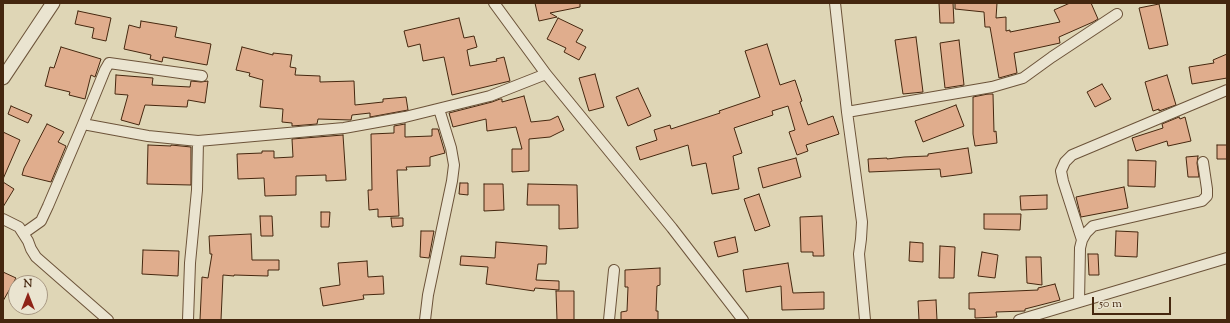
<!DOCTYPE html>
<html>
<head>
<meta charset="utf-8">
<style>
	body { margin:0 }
	#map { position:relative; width:1230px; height:323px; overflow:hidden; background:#dfd6b6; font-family:"Sorts Mill Goudy",serif }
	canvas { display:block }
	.frame { position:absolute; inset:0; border:4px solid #45270f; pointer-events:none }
	.north { position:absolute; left:8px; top:275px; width:40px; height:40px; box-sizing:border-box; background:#eae4d0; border:1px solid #a89883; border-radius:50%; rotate:0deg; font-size:11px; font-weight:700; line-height:16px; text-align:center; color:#45270f }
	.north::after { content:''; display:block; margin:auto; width:14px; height:18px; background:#8f2418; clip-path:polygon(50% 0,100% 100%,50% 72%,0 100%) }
	.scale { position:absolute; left:1092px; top:297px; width:79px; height:18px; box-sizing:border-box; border:2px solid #45270f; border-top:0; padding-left:5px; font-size:12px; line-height:14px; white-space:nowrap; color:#45270f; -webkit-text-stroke:3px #eae4d0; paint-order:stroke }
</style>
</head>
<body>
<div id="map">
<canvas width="1230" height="323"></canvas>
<div class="frame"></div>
<div class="north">N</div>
<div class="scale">50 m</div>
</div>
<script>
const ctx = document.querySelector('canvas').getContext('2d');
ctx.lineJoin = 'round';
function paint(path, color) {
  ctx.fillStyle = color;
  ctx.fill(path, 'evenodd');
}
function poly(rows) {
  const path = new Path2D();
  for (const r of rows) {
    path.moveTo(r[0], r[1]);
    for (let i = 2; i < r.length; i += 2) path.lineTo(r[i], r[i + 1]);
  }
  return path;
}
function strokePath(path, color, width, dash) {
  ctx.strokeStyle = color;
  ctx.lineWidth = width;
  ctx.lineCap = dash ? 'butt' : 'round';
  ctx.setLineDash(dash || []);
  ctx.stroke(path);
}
const building = poly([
	[535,3,580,3,580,7,550,13,557,17,539,21,535,3],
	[939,3,953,3,954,23,940,23,939,3],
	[955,3,997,3,996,18,1006,17,1006,31,1010,30,1010,32,1060,22,1054,10,1070,3,1091,3,1098,19,1093,22,1059,37,1060,43,1014,53,1017,73,999,78,990,27,985,27,984,12,955,9,955,3],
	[1159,4,1168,45,1149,49,1139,8,1159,4],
	[78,11,111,18,106,41,92,38,94,28,75,24,78,11],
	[459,18,464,38,474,36,477,47,467,50,470,66,497,61,496,59,504,57,510,81,452,95,444,57,423,61,420,44,408,47,404,31,459,18],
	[558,18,583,30,576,42,586,47,579,60,564,52,566,48,547,39,558,18],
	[141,21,177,27,175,37,211,44,207,65,163,57,162,62,150,59,151,55,124,49,129,25,140,28,141,21],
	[916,37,923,92,903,94,895,40,916,37],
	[959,40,964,85,945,88,940,43,959,40],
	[767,44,780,85,795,80,802,101,800,102,808,125,833,116,839,134,806,145,808,151,797,155,789,132,795,130,788,106,772,111,773,115,734,128,742,153,733,156,739,189,712,194,706,163,692,166,688,145,640,160,636,147,657,140,654,130,670,125,671,129,720,113,719,111,760,97,745,51,767,44],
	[61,47,101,59,95,77,91,75,85,99,69,95,70,92,45,86,50,67,54,68,61,47],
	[242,47,273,55,273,53,292,55,290,67,296,68,295,75,320,76,320,82,354,81,355,105,383,102,383,99,406,97,408,110,370,117,370,113,352,115,351,120,318,119,317,124,292,126,292,123,282,122,283,109,260,107,263,80,249,76,250,73,236,70,242,47],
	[1227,54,1227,78,1192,84,1189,67,1214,63,1213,60,1227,54],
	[595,74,604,107,589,111,579,78,595,74],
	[116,75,153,78,152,85,190,87,191,81,201,82,208,81,205,103,188,100,187,107,145,105,139,125,121,120,128,95,115,94,116,75],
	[1167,75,1176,105,1159,111,1159,109,1153,111,1145,82,1167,75],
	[1102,84,1111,99,1095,107,1087,92,1102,84],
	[638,88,651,116,628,126,616,97,638,88],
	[988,94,993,94,994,132,996,131,997,143,975,146,973,134,973,97,988,94],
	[524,96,531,122,550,120,558,116,564,130,550,137,529,139,529,171,512,172,512,149,522,149,516,127,487,131,486,119,453,127,449,113,492,102,500,99,502,99,502,102,524,96],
	[956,105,964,126,923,142,915,121,956,105],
	[11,106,32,115,28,123,8,114,11,106],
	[1179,117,1180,119,1185,117,1191,141,1168,146,1167,141,1136,151,1132,138,1163,128,1162,124,1179,117],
	[47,124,64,132,58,142,66,146,51,182,22,175,24,168,47,124],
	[405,124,405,137,432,136,432,129,438,129,445,153,430,157,430,166,406,167,407,170,397,170,399,216,378,217,378,209,369,210,368,190,372,190,371,134,394,133,394,126,405,124],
	[3,132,20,140,3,179,3,132],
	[343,135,346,180,326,181,326,175,296,176,296,195,265,196,264,178,238,179,237,154,262,153,262,151,274,151,274,158,293,157,292,139,343,135],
	[148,145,171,146,171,145,191,147,191,185,147,184,148,145],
	[1217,145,1227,145,1227,159,1217,159,1217,145],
	[968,148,972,173,941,177,940,169,869,172,868,159,887,158,887,159,904,157,928,156,928,154,968,148],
	[1198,156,1197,163,1199,177,1188,177,1186,157,1198,156],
	[796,158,801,177,763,188,758,168,796,158],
	[1128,160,1156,161,1155,187,1128,186,1128,160],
	[3,182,14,189,3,207,3,182],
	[460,183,468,183,468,195,459,194,460,183],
	[484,184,503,184,504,210,484,211,484,184],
	[528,184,577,185,578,228,559,229,559,205,527,205,528,184],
	[1124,187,1128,208,1081,217,1076,197,1124,187],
	[759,194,770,226,755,231,744,199,759,194],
	[1047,195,1047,209,1021,210,1020,196,1047,195],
	[321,212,330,212,329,227,321,227,321,212],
	[984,214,1021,214,1020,230,984,229,984,214],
	[260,216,272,216,273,236,261,236,260,216],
	[822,216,824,256,813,256,813,252,801,252,800,217,822,216],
	[391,218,403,218,403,226,392,227,391,218],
	[421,231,434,231,429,258,420,257,421,231],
	[1116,231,1138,232,1137,257,1115,256,1116,231],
	[251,234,252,260,279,260,279,270,268,270,268,276,234,275,234,276,223,275,221,320,200,320,202,277,208,278,212,254,210,254,209,236,251,234],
	[735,237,738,252,718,257,714,242,735,237],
	[496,242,547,246,546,264,538,264,536,280,559,281,559,290,535,288,534,291,486,284,488,267,460,265,461,256,495,258,496,242],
	[910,242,923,243,923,262,909,261,910,242],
	[940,246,955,247,954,278,939,278,940,246],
	[143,250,179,251,178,276,142,274,143,250],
	[982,252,998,255,995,278,978,276,982,252],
	[1088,254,1098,254,1099,275,1089,275,1088,254],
	[1026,257,1041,257,1042,285,1027,283,1026,257],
	[367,261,368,277,383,276,384,294,363,295,364,299,323,306,320,288,340,285,338,263,367,261],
	[788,263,793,293,824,292,824,309,782,310,781,286,746,292,743,270,788,263],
	[660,268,660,285,657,286,656,311,658,311,658,320,621,320,621,312,627,311,628,287,625,287,625,270,660,268],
	[3,272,16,278,3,301,3,272],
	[1055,284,1060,300,1025,309,1025,311,996,312,997,317,975,318,975,309,969,309,969,293,1038,290,1038,288,1055,284],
	[556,291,574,291,574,320,557,320,556,291],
	[936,300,937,320,919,320,918,301,936,300]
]);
paint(building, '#e0ad8d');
strokePath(building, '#45270f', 1);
const minor = poly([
	[494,3,546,74,672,228,743,320],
	[835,3,847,112,862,222,861,239,859,254,865,320],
	[847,112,992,87,1023,78,1052,57,1117,14],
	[83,124,148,136,198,141,344,128,405,117,490,96,546,74],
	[3,219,19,227,28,241,31,249,36,257,108,320],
	[24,233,41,221,48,206,83,124,105,70,109,63,202,76],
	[1082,240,1063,181,1061,171,1065,162,1072,155,1227,90],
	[1079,302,1080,248,1082,240,1086,233,1093,226,1202,201,1207,196,1207,189,1203,162],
	[188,320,190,263,197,190,198,141],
	[425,320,428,295,452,181,454,165,451,148,439,109],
	[609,320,614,270],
	[1019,320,1227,258]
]);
const tertiary = poly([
	[3,78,53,3]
]);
strokePath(minor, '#6c5339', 12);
strokePath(tertiary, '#6c5339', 15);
strokePath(minor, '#eae4d0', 10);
strokePath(tertiary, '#eae4d0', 13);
</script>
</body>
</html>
